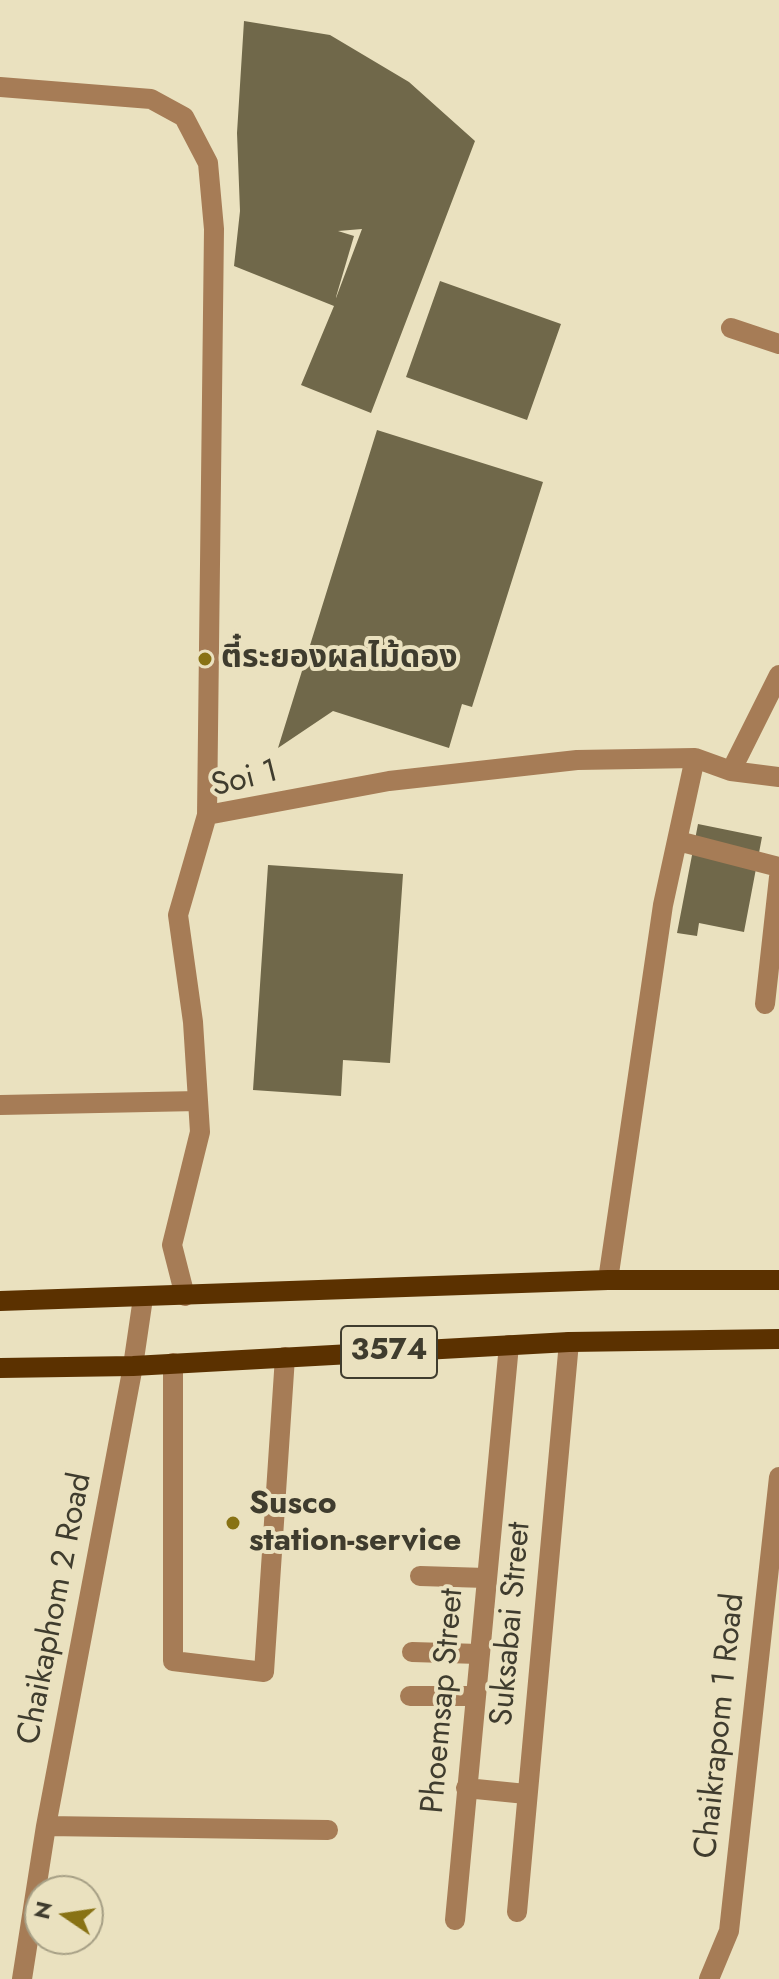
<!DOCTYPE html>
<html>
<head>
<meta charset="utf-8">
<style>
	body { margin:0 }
	#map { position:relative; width:779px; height:1979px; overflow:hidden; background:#eae1bf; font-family:Jost,sans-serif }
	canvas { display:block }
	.north { position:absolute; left:24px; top:1875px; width:80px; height:80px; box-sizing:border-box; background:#eae1bf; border:2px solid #a69f85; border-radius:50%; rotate:283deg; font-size:22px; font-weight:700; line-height:32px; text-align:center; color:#3f3c2e }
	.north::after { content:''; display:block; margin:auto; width:28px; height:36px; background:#887214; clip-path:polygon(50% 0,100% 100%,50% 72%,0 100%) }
</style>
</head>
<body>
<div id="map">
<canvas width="779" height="1979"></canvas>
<div class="north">N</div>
</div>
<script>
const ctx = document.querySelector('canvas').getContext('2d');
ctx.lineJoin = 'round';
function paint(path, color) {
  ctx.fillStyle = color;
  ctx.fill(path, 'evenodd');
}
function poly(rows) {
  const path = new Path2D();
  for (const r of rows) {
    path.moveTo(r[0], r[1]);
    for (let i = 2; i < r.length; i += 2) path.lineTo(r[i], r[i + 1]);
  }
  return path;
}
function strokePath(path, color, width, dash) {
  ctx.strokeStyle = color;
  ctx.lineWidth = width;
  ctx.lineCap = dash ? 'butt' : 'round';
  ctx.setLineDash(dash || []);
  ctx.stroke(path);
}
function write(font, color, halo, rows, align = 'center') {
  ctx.font = font + ' Jost,"Noto Sans Thai",sans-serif';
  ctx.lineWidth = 8;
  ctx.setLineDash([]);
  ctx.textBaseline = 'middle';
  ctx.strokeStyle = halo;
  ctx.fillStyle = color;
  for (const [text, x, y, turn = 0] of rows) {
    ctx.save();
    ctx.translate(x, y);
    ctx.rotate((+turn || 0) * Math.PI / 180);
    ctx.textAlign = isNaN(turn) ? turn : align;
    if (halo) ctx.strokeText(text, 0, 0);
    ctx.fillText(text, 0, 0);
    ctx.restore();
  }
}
paint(poly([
	[244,21,330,35,409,82,475,141,371,413,301,385,334,306,234,266,240,211,237,133],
	[362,229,336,298,336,297,354,236,338,231],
	[440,281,561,324,527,420,406,377],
	[377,430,543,482,472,707,462,704,449,748,333,711,278,748],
	[698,824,762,837,744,932,699,923,697,936,677,933],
	[268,865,403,874,390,1063,343,1060,341,1096,253,1090]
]), '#70684a');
strokePath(poly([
	[0,87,151,99,184,117,208,163,214,229,207,815],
	[731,328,779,344],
	[731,771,779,675],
	[678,841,779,867],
	[765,1004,779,877],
	[0,1105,198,1101],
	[608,1280,663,905,695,758],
	[185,1296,172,1245,200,1132,193,1022,178,915,207,815,389,781,577,760,695,758,731,771,779,777],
	[173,1363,173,1661,264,1672,285,1357],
	[420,1576,486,1578],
	[412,1652,479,1654],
	[410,1696,475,1696],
	[466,1788,526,1794],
	[46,1826,328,1830],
	[517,1912,569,1342],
	[455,1920,509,1345],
	[22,1979,46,1826,133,1366,143,1298],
	[709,1979,729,1931,779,1477]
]), '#a67c56', 20);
strokePath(poly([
	[0,1301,608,1280,779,1280],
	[0,1368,133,1366,569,1342,779,1339]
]), '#5b3100', 20);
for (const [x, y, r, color] of [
	[205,659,8,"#887214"],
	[233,1523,8,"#887214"]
]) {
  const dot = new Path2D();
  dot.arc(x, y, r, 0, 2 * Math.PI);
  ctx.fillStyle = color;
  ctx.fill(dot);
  strokePath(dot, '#eae1bf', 3);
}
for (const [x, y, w] of [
	[389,1352,96]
]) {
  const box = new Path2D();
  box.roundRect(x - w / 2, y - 26, w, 52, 6);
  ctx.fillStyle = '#eae1bf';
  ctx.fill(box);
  strokePath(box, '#3f3c2e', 2);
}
write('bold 30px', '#3f3c2e', null, [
	["3574",389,1352]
]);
write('bold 32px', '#3f3c2e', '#eae1bf', [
	["ตี๋ระยองผลไม้ดอง",221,659],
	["Susco",249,1505],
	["station-service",249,1542]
], 'left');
write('32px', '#3f3c2e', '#eae1bf', [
	["Soi 1",245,780,-14],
	["Chaikaphom 2 Road",56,1609,-79],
	["Suksabai Street",512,1624,-85],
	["Phoemsap Street",444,1701,-85],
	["Chaikrapom 1 Road",721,1726,-84]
]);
</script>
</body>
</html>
